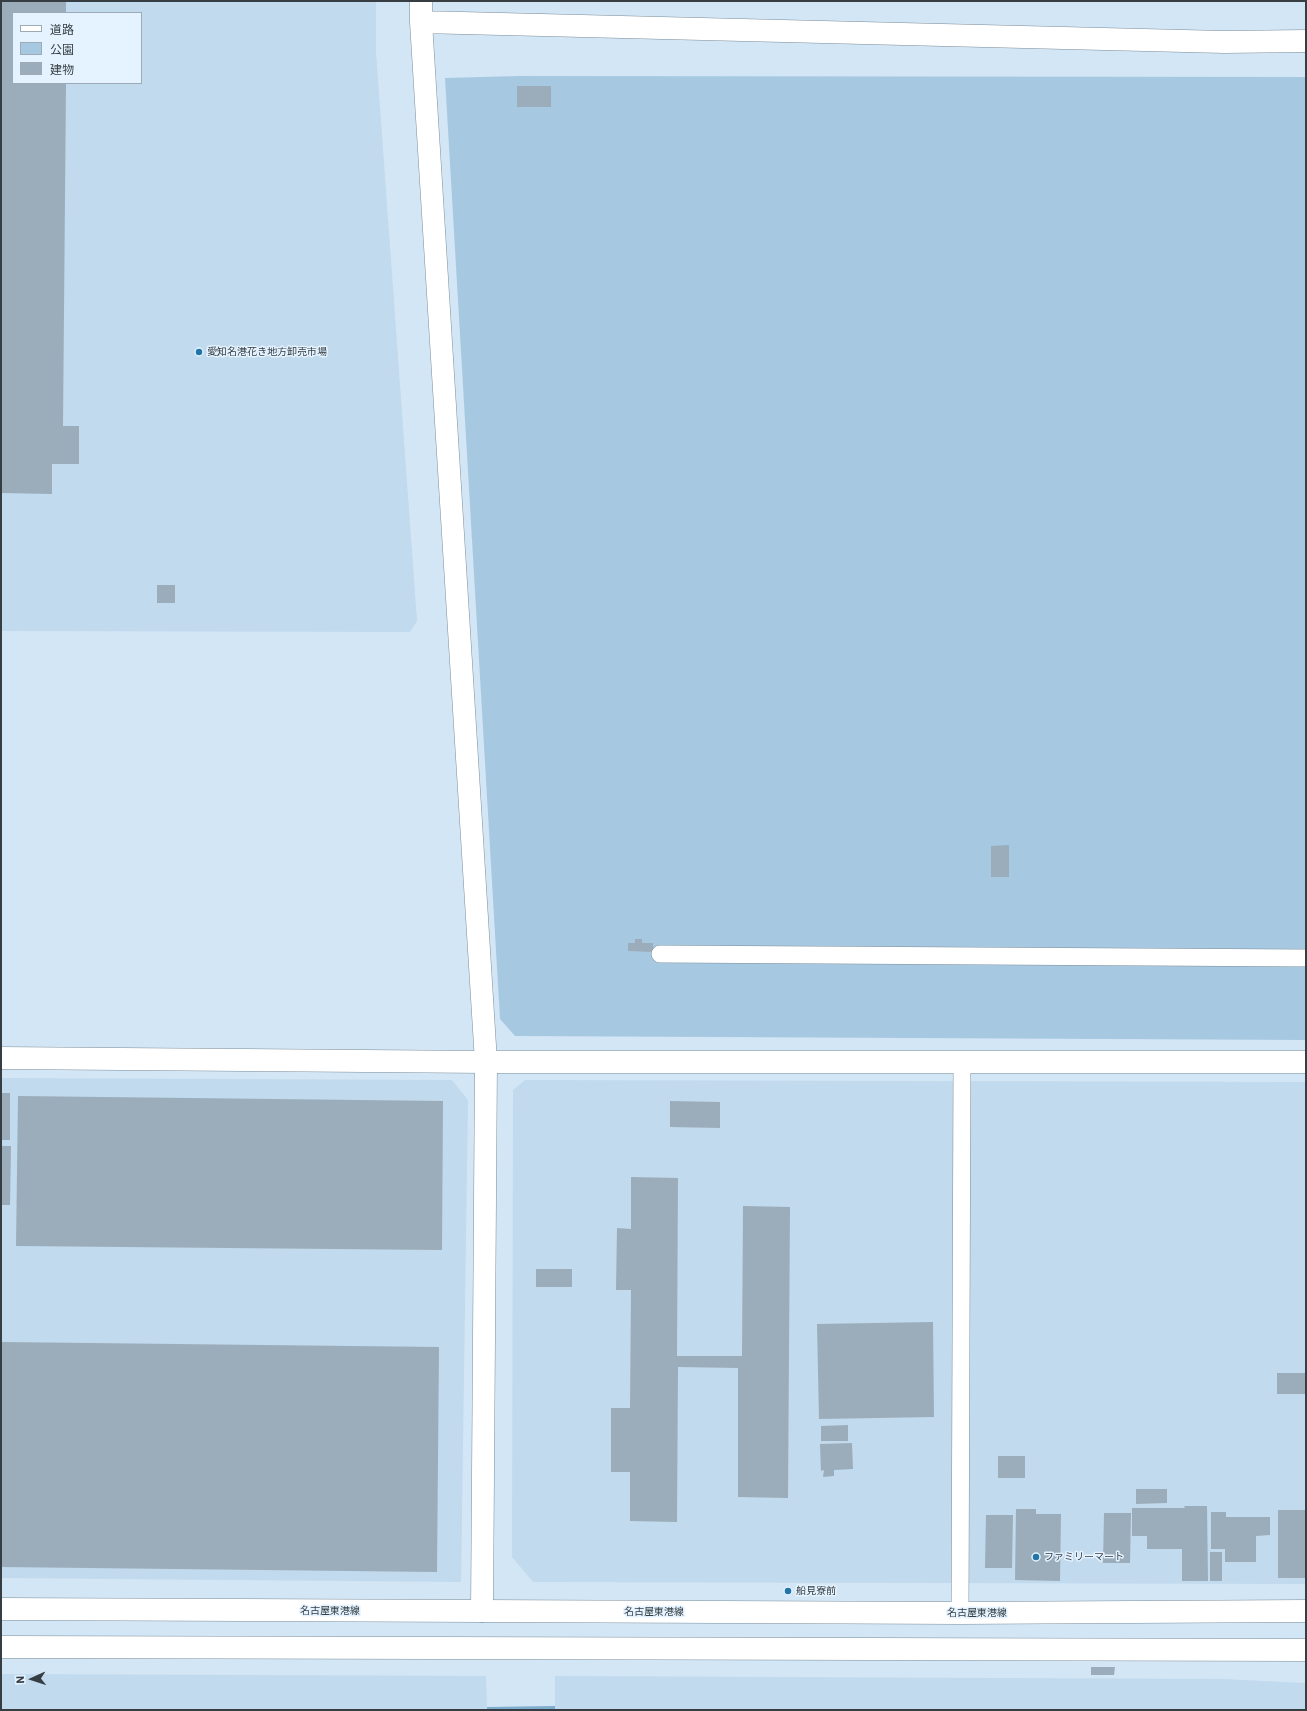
<!DOCTYPE html>
<html>
<head>
<meta charset="utf-8">
<style>
	body { margin:0 }
	#map { position:relative; width:1307px; height:1711px; overflow:hidden; background:#d3e6f5; font-family:"IBM Plex Sans","Noto Sans JP",sans-serif }
	canvas { display:block }
	.frame { position:absolute; inset:0; border:2px solid #363e43; pointer-events:none }
	.legend { position:absolute; left:12px; top:12px; width:130px; height:72px; box-sizing:border-box; background:#e4f3ff; border:1px solid #9eabb4; margin:0; padding:5px 7px; list-style:none; font-size:12px; color:#363e43 }
	.legend li { display:flex; align-items:center; gap:8px; height:20px }
	.legend b { width:20px; border:1px solid #9eabb4 }
	.north { position:absolute; left:12px; top:1659px; width:40px; height:40px; -webkit-text-stroke:3px #e4f3ff; paint-order:stroke; rotate:267deg; font-size:11px; font-weight:700; line-height:16px; text-align:center; color:#363e43 }
	.north::after { content:''; display:block; margin:auto; width:14px; height:18px; background:#363e43; clip-path:polygon(50% 0,100% 100%,50% 72%,0 100%) }
</style>
</head>
<body>
<div id="map">
<canvas width="1307" height="1711"></canvas>
<div class="frame"></div>
<ul class="legend">
<li><b style="height:5px;background:#fff"></b>道路</li>
<li><b style="height:11px;background:#a7c8e1"></b>公園</li>
<li><b style="height:11px;background:#9badba"></b>建物</li>
</ul>
<div class="north">N</div>
</div>
<script>
const ctx = document.querySelector('canvas').getContext('2d');
ctx.lineJoin = 'round';
function paint(path, color) {
  ctx.fillStyle = color;
  ctx.fill(path, 'evenodd');
}
function poly(rows) {
  const path = new Path2D();
  for (const r of rows) {
    path.moveTo(r[0], r[1]);
    for (let i = 2; i < r.length; i += 2) path.lineTo(r[i], r[i + 1]);
  }
  return path;
}
function strokePath(path, color, width, dash) {
  ctx.strokeStyle = color;
  ctx.lineWidth = width;
  ctx.lineCap = dash ? 'butt' : 'round';
  ctx.setLineDash(dash || []);
  ctx.stroke(path);
}
function write(font, color, halo, rows, align = 'center') {
  ctx.font = font + ' "IBM Plex Sans","Noto Sans JP",sans-serif';
  ctx.lineWidth = 3;
  ctx.setLineDash([]);
  ctx.textBaseline = 'middle';
  ctx.strokeStyle = halo;
  ctx.fillStyle = color;
  for (const [text, x, y, turn = 0] of rows) {
    ctx.save();
    ctx.translate(x, y);
    ctx.rotate((+turn || 0) * Math.PI / 180);
    ctx.textAlign = isNaN(turn) ? turn : align;
    if (halo) ctx.strokeText(text, 0, 0);
    ctx.fillText(text, 0, 0);
    ctx.restore();
  }
}
paint(poly([
	[1,1,376,1,376,52,417,621,410,632,1,631],
	[13,13,141,13,141,83,13,83],
	[1,1078,452,1080,468,1100,461,1582,1,1578],
	[525,1080,1306,1082,1306,1584,533,1582,512,1557,513,1090],
	[1,1674,486,1676,487,1710,1,1710],
	[555,1676,1223,1679,1306,1683,1306,1710,555,1710]
]), '#c1daed');
paint(poly([
	[519,76,1306,77,1306,1040,515,1036,500,1019,445,78]
]), '#a7c8e1');
paint(poly([
	[555,1706,555,1710,487,1710,487,1707]
]), '#7eadcd');
paint(poly([
	[1,1,66,1,66,13,13,13,13,83,66,83,63,426,79,426,79,464,52,464,52,494,1,493],
	[517,86,551,86,551,107,517,107],
	[157,585,175,585,175,603,157,603],
	[1009,845,1009,877,991,877,991,846],
	[635,939,642,939,642,943,653,943,653,952,628,951,628,943,635,943],
	[1,1093,10,1093,10,1140,1,1140],
	[18,1096,443,1101,442,1250,16,1246],
	[670,1101,720,1102,720,1128,670,1127],
	[1,1146,11,1146,10,1205,1,1205],
	[631,1177,678,1178,677,1356,742,1356,743,1206,790,1207,788,1498,738,1497,738,1368,678,1367,677,1522,630,1521,630,1472,611,1472,611,1408,630,1408,631,1290,616,1290,617,1228,631,1229],
	[536,1269,572,1269,572,1287,536,1287],
	[933,1322,934,1417,819,1419,817,1324],
	[1,1342,439,1347,437,1572,1,1567],
	[1277,1373,1306,1373,1306,1394,1277,1394],
	[848,1425,848,1441,821,1441,821,1426],
	[852,1443,853,1469,834,1470,834,1476,823,1477,824,1470,821,1471,820,1444],
	[998,1456,1025,1456,1025,1478,998,1478],
	[1136,1489,1167,1489,1167,1503,1136,1504],
	[1184,1506,1207,1506,1208,1581,1182,1581,1182,1549,1147,1549,1147,1536,1132,1536,1132,1508,1185,1508],
	[1016,1509,1036,1509,1036,1514,1061,1514,1060,1581,1015,1580],
	[1278,1510,1306,1510,1306,1578,1278,1578],
	[1211,1512,1226,1512,1226,1517,1270,1517,1270,1535,1256,1536,1256,1562,1225,1562,1225,1549,1211,1549],
	[1104,1513,1131,1513,1130,1563,1103,1563],
	[986,1515,1013,1515,1012,1568,985,1568],
	[1210,1552,1222,1552,1222,1581,1210,1581],
	[1091,1667,1115,1667,1114,1675,1091,1675]
]), '#9badba');
const service = poly([
	[660,954,1306,958],
	[960,1613,962,1062]
]);
const minor = poly([
	[1,1058,486,1062,1306,1062]
]);
const tertiary = poly([
	[421,1,421,22,486,1062,482,1611],
	[421,22,1224,42,1306,41]
]);
const secondary = poly([
	[1,1609,960,1613,1306,1611],
	[1,1647,1306,1650]
]);
strokePath(service, '#7b8d9a', 18);
strokePath(minor, '#7b8d9a', 23);
strokePath(tertiary, '#7b8d9a', 23);
strokePath(secondary, '#7b8d9a', 23);
strokePath(service, '#fff', 17);
strokePath(minor, '#fff', 22);
strokePath(tertiary, '#fff', 22);
strokePath(secondary, '#fff', 22);
for (const [x, y, r, color] of [
	[199,352,4,"#2275a6"],
	[1036,1557,4,"#2275a6"],
	[788,1591,4,"#2275a6"]
]) {
  const dot = new Path2D();
  dot.arc(x, y, r, 0, 2 * Math.PI);
  ctx.fillStyle = color;
  ctx.fill(dot);
  strokePath(dot, '#e4f3ff', 1.5);
}
write('10px', '#363e43', '#e4f3ff', [
	["愛知名港花き地方卸売市場",207,352],
	["ファミリーマート",1044,1557],
	["船見寮前",796,1591]
], 'left');
write('10px', '#363e43', '#e4f3ff', [
	["名古屋東港線",330,1611],
	["名古屋東港線",654,1612],
	["名古屋東港線",977,1613]
]);
</script>
</body>
</html>
